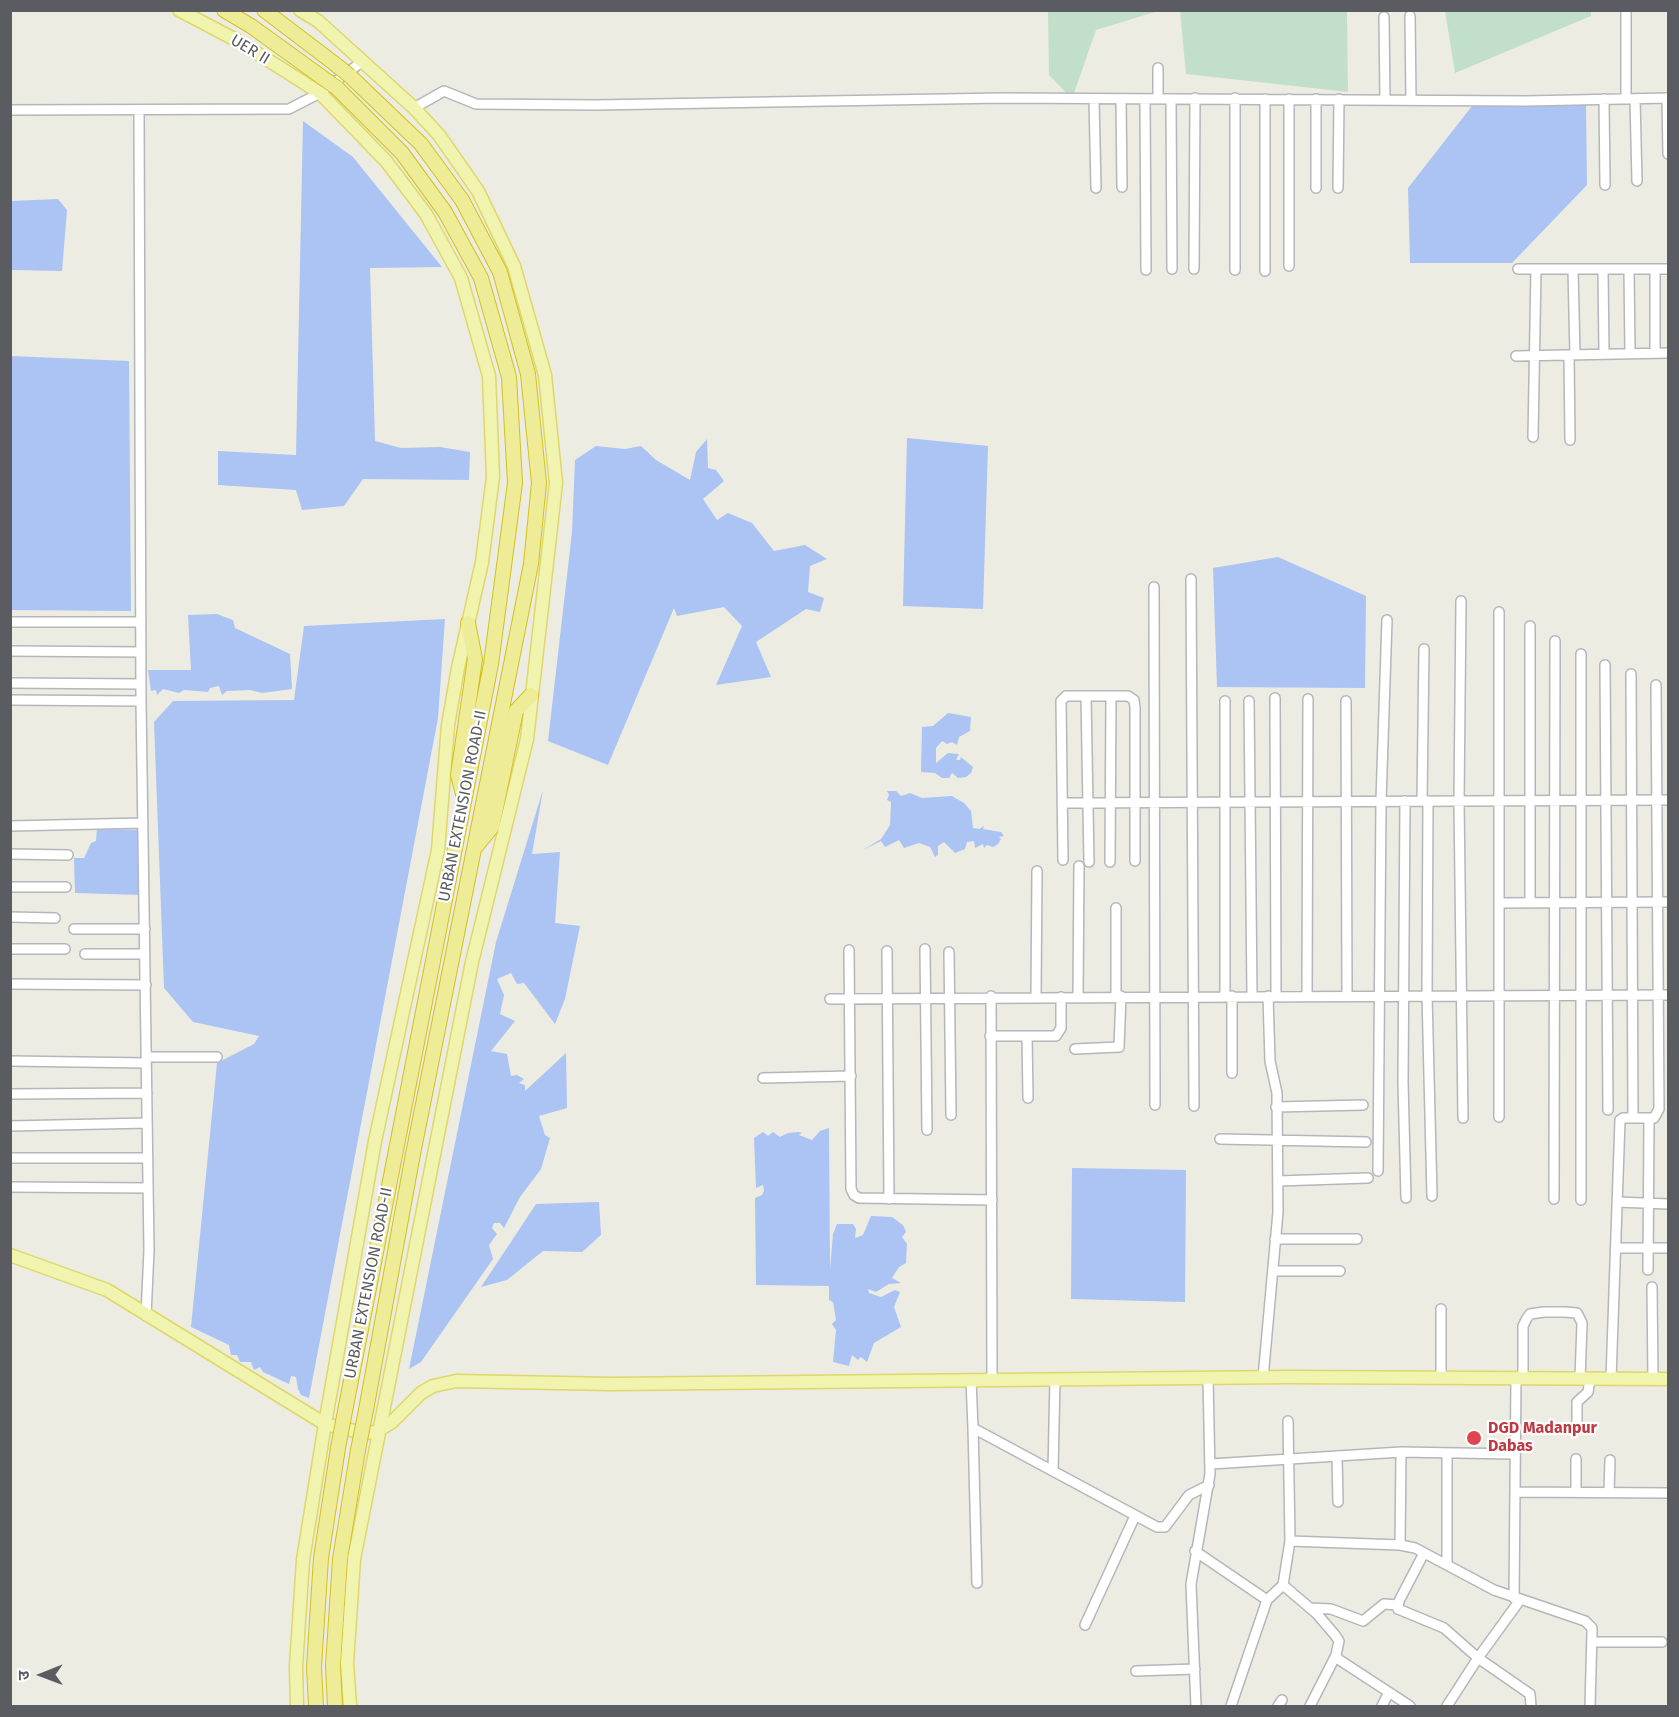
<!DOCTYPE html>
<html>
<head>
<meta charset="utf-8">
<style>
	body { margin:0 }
	#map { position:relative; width:1679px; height:1717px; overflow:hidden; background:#ecece3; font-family:"Fira Sans","Noto Sans Devanagari",sans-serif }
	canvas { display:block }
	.frame { position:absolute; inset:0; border:12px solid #5b5c61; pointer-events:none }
	.north { position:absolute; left:12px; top:1645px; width:60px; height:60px; -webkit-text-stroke:4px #fff; paint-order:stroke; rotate:269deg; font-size:16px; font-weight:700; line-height:24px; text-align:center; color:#5b5c61 }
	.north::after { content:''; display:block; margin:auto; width:21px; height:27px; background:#5b5c61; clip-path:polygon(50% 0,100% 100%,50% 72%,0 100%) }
</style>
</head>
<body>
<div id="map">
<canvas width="1679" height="1717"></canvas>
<div class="frame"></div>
<div class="north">उ</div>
</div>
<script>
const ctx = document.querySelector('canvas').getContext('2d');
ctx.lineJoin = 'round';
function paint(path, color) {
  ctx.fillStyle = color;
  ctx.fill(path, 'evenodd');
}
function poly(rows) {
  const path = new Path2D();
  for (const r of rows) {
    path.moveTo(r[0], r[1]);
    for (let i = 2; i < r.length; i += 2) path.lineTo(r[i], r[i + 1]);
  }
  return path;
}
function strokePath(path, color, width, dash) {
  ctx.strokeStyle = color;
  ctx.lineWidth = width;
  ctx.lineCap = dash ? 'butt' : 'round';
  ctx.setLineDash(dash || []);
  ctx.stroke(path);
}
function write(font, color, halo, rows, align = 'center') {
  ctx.font = font + ' "Fira Sans",sans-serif';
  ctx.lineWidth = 4.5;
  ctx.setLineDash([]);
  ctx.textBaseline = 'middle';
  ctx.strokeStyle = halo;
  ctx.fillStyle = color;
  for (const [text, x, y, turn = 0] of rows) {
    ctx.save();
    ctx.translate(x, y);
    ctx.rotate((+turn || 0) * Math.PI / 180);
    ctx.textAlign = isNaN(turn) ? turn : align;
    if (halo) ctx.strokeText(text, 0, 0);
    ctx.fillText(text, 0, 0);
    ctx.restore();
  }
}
paint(poly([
	[1048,11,1158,11,1096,30,1072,99,1049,75],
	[1180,11,1347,11,1348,92,1186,74],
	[1591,11,1591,16,1455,73,1445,11]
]), '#c2e0c9');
paint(poly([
	[1586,105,1587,185,1512,263,1410,263,1408,188,1472,106],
	[303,121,353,157,442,267,370,268,375,441,401,448,440,447,470,452,469,480,363,479,344,506,302,510,296,490,218,485,218,451,296,455],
	[58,199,67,210,62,271,11,270,11,201],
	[11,356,129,361,131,611,11,610],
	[907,438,988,446,983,609,903,606],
	[707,439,708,468,716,470,724,481,703,499,717,520,728,513,752,523,774,551,805,545,827,559,810,566,808,592,824,598,820,612,806,609,756,642,771,677,716,685,742,626,724,607,677,616,674,608,608,765,548,741,572,532,575,460,596,446,625,449,641,446,656,460,690,480,696,452],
	[1278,557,1366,596,1365,688,1217,687,1213,568],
	[217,614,233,620,235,628,290,654,292,689,262,693,250,690,227,691,222,695,219,686,210,688,208,692,184,690,179,693,163,689,157,695,156,690,151,691,148,670,191,670,188,615],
	[445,619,438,718,309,1398,301,1395,298,1389,296,1377,291,1376,289,1384,263,1372,260,1367,254,1370,251,1362,240,1362,237,1355,231,1355,229,1345,191,1327,217,1063,254,1044,259,1036,193,1022,164,988,154,722,173,701,294,700,304,626],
	[948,713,971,717,970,731,959,737,957,745,952,742,947,744,942,741,936,748,936,763,948,753,959,754,956,760,960,760,961,757,973,767,971,773,966,777,958,778,952,773,949,778,942,778,935,773,921,772,922,727,933,726],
	[543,790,532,854,560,852,555,923,580,926,565,999,555,1024,524,983,517,984,511,973,497,979,504,995,500,1014,515,1021,491,1051,507,1054,511,1076,517,1075,524,1079,519,1083,525,1085,525,1091,566,1053,567,1108,539,1116,545,1135,550,1138,541,1169,520,1197,504,1228,500,1223,494,1223,492,1228,497,1234,489,1245,493,1259,421,1362,409,1369,496,942],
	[887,791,896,791,901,796,910,793,922,798,952,796,964,803,971,811,973,828,979,829,984,826,983,829,1001,832,1004,836,999,837,1001,839,998,844,993,847,987,845,984,848,983,844,975,848,974,841,967,842,965,849,955,853,944,842,938,846,938,855,935,857,930,847,919,843,904,848,899,840,885,847,881,841,863,850,881,839,890,825,891,802,887,800,889,795],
	[97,829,141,830,142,895,75,893,74,858,84,858,91,843,96,841],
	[829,1128,830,1270,833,1234,837,1224,853,1224,856,1229,855,1238,863,1235,871,1216,892,1217,903,1225,906,1232,902,1237,907,1244,906,1263,899,1267,892,1278,901,1283,889,1284,876,1292,868,1289,869,1293,881,1297,895,1290,900,1292,894,1307,901,1327,874,1343,867,1362,861,1357,858,1360,852,1355,849,1366,833,1362,836,1330,832,1324,836,1320,833,1302,829,1300,829,1286,756,1285,755,1198,762,1195,764,1191,763,1185,756,1188,754,1138,763,1132,768,1136,773,1132,780,1137,788,1133,798,1132,802,1133,799,1135,812,1140,820,1131],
	[1072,1168,1186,1170,1185,1302,1071,1299],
	[599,1202,601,1235,582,1252,543,1251,507,1280,481,1287,536,1204]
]), '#abc4f3');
const minor = poly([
	[1410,16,1411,100],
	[1384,17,1385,100],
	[1158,68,1158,99],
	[1235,98,1235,270],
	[1667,98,1668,154],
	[1094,99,1096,188],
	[1121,99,1122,187],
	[1145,99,1146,270],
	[1171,99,1172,269],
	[1265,99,1265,271],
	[1316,99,1316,188],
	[1604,99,1605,185],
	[1626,99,1626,10],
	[1635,99,1637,181],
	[414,108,444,91,476,104,596,105,1002,98,1527,101,1668,98],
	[10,110,289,109,320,93,363,61],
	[139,110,141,701,149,1250,146,1316],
	[1338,188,1339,99],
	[1289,266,1289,99],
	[1194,269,1195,98],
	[1518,269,1668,269],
	[1573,269,1575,355],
	[1603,269,1604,354],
	[1655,269,1655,353],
	[1629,270,1630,353],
	[1569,355,1570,440],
	[1516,356,1668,353],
	[1533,437,1536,269],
	[1191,579,1194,1106],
	[1154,587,1155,1105],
	[1461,601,1459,801,1463,1118],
	[10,622,141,622],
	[10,651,141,652],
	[1605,665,1608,1110],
	[1631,674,1633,1118],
	[10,683,141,684],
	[1086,696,1089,862],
	[1275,698,1276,996],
	[10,700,141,701],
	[1225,701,1225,996],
	[1249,701,1252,996],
	[1346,701,1347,996],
	[1405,801,1403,1082,1406,1198],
	[1422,801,1424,649],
	[1428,801,1427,995,1432,1196],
	[1062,803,1668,800],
	[10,826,143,823],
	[10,854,68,855],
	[1063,860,1061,701,1066,696,1128,696,1134,700,1135,707,1135,861],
	[1110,862,1111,696],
	[10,887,66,887],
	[1499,903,1668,902],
	[1530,903,1530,626],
	[10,917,55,918],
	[74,929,145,929],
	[10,949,65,949],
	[925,949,927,1130],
	[849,950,851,1189,854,1195,859,1198,992,1200],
	[887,951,889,1199],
	[949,952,951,1115],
	[85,954,145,954],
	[10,984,146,985],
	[991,996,992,1379],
	[1036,996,1037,871],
	[1078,996,1079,866],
	[1116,996,1116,908],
	[1307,996,1308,699],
	[830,999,1668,995],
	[990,1036,1056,1036,1061,1028,1061,997],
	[1027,1036,1028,1098],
	[1075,1049,1119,1047,1121,996],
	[146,1057,217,1057],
	[10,1061,146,1063],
	[1232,1073,1232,996],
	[763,1078,851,1076],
	[10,1094,147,1093],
	[1276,1107,1363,1105],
	[1499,1117,1499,612],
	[10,1126,147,1123],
	[1220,1139,1366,1142],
	[10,1158,146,1158],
	[1378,1171,1381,801,1387,620],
	[1278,1181,1368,1178],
	[10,1187,147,1188],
	[1554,1199,1555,641],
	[1581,1200,1581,654],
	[1617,1202,1668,1204],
	[1275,1239,1357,1239],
	[1617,1248,1668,1248],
	[1648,1270,1649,1118],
	[1273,1271,1340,1271],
	[1652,1287,1653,1379],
	[1441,1309,1441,1378],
	[1263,1378,1278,1212,1277,1093,1270,1061,1268,996],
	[1523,1379,1523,1326,1527,1318,1530,1314,1544,1312,1564,1312,1577,1313,1582,1323,1580,1379],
	[1611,1379,1620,1120,1623,1118,1654,1118,1659,1109,1656,685],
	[971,1380,973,1428,1157,1527,1165,1527,1189,1495,1209,1485],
	[1577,1422,1577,1402,1588,1392,1590,1379],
	[973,1428,977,1583],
	[1337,1456,1338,1502],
	[1576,1459,1576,1492],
	[1211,1464,1401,1452,1514,1454],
	[1053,1471,1055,1379],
	[1515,1492,1668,1493],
	[1609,1492,1610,1460],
	[1290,1541,1400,1545,1415,1548,1494,1590,1585,1621,1592,1628,1592,1633,1590,1706],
	[1400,1545,1401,1452],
	[1195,1551,1267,1600,1283,1585,1290,1541,1288,1421],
	[1424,1553,1399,1601,1398,1609,1444,1628,1478,1658,1530,1694,1531,1706],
	[1447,1564,1447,1454],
	[1283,1585,1317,1614,1335,1635,1339,1641,1336,1655,1338,1659,1410,1706],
	[1514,1598,1516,1378],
	[1310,1608,1331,1609,1363,1621,1384,1604,1398,1605],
	[1085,1625,1135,1516],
	[1592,1642,1662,1642],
	[1136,1671,1195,1669],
	[1196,1706,1191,1584,1210,1474,1208,1378],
	[1231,1706,1267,1600],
	[1278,1706,1282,1700],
	[1310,1706,1336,1655],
	[1382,1706,1388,1694],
	[1447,1706,1478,1658,1520,1600]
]);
const major = poly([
	[179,10,238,41,320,93,386,161,426,214,461,278,489,376,493,477,482,562,458,668,448,725,438,850,375,1141,325,1424,303,1560,296,1667,297,1706],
	[300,10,318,21,414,108,439,135,478,191,514,266,545,375,556,483,527,739,472,962,354,1559,347,1663,350,1706],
	[10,1255,107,1290,325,1424,363,1433,376,1432,392,1422,421,1393,433,1386,456,1381,611,1384,1288,1377,1668,1379]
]);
const highway = poly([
	[224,10,251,26,323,78],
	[264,10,335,64],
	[350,76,421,144,462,200,500,272,528,374,539,483,531,564,413,1154,366,1410],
	[337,88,402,153,445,212,481,278,509,377,515,483,491,664,346,1406],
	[464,798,458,775,475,659,468,623],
	[474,849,492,827,516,711,531,695],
	[316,1706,314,1667,321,1558,338,1448],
	[335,1706,333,1666,340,1559,358,1450]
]);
strokePath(minor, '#b5b6bb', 12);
strokePath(major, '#dfd769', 15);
strokePath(highway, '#d2c11d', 16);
strokePath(minor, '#fff', 9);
strokePath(major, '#f0f4af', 12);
strokePath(highway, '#efec97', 14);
const highwayBridge = poly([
	[335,64,350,76],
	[323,78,337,88],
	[338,1448,346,1406],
	[358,1450,366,1410]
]);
strokePath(highwayBridge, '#d2c11d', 16, []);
strokePath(highwayBridge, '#efec97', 14);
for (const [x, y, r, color] of [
	[1474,1438,8,"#e0444e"]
]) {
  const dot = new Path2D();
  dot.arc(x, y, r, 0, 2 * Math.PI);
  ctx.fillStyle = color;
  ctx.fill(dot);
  strokePath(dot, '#fff', 2);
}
write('16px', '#5b5c61', '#fff', [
	["UER II",250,50,31],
	["URBAN EXTENSION ROAD-II",463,806,-79],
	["URBAN EXTENSION ROAD-II",369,1283,-79]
]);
write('bold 16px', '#be3a42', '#fff', [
	["DGD Madanpur",1488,1429],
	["Dabas",1488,1447]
], 'left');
</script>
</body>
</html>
